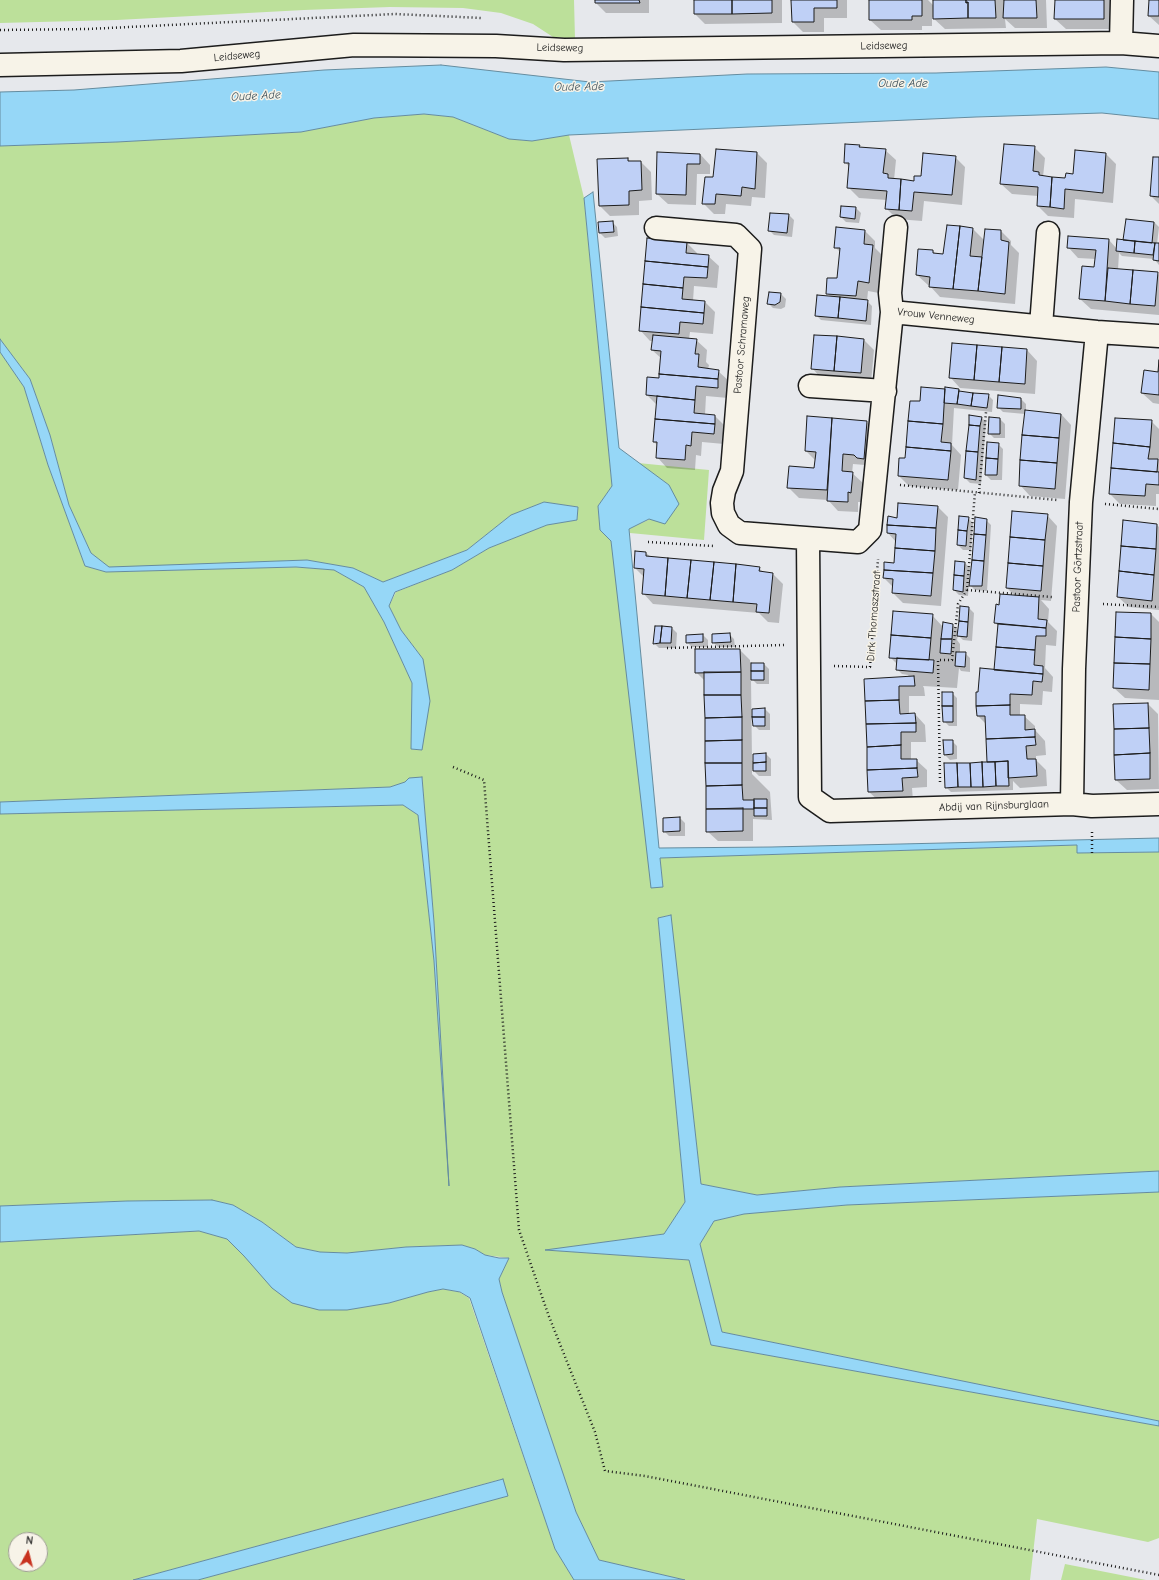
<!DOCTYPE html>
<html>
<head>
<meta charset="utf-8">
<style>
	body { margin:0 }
	#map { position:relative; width:1159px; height:1580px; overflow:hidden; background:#e6e8ec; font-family:"Comic Neue",sans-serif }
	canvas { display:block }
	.north { position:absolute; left:8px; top:1532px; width:40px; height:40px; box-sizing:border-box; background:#f7f3e8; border:1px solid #9f9d96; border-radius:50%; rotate:7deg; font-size:11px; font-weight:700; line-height:16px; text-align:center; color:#1c1c1c }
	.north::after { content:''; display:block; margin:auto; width:14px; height:18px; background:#c8321e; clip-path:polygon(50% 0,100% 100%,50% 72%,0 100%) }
</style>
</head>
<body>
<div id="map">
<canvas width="1159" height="1580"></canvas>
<div class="north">N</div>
</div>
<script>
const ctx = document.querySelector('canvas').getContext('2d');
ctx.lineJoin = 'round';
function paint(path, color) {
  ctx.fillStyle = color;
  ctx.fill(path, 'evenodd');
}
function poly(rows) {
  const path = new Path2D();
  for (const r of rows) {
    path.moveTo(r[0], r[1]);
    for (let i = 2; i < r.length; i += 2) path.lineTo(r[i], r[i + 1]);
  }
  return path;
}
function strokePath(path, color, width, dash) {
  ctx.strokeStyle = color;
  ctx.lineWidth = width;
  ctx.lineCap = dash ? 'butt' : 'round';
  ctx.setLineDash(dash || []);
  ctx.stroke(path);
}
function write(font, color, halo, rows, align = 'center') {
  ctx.font = font + ' "Comic Neue",sans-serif';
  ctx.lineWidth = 3;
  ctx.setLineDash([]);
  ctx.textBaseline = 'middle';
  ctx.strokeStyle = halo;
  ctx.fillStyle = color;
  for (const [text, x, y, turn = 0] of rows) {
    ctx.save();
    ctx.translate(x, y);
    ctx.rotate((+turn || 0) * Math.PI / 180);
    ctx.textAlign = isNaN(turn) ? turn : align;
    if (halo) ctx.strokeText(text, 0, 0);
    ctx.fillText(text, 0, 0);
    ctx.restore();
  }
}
paint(poly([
	[0,0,574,0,575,39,553,37,533,24,501,13,463,8,390,7,304,10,117,20,0,23],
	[424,114,453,117,509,139,532,141,569,135,584,198,612,486,598,506,600,529,611,540,663,886,660,858,1077,845,1077,853,1159,852,1159,1171,840,1187,757,1195,701,1184,670,915,658,918,685,1202,664,1234,548,1250,689,1260,711,1345,1159,1426,1159,1538,1148,1542,1037,1519,1030,1580,685,1580,599,1560,576,1512,502,1292,499,1279,509,1258,485,1255,475,1249,462,1245,406,1247,347,1253,320,1252,296,1247,262,1222,233,1205,212,1200,127,1201,0,1206,0,814,403,805,418,815,434,961,445,1123,434,922,422,777,390,787,0,802,0,352,24,387,48,465,85,566,106,572,296,567,334,570,364,587,384,622,412,683,411,749,422,750,423,659,401,630,389,606,396,592,452,570,489,548,547,525,577,520,578,507,544,502,511,515,467,550,383,582,353,568,307,560,109,568,91,553,69,505,50,435,30,379,0,339,0,146,117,142,301,132,374,118],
	[638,463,709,470,704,540,630,533,629,529,650,519,669,485],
	[1159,1192,1159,1421,722,1332,700,1244,714,1221,744,1214,847,1205],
	[199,1231,227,1239,244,1256,319,1310,347,1310,389,1303,428,1292,443,1289,459,1292,469,1298,555,1549,574,1580,198,1580,508,1496,502,1479,133,1580,0,1580,0,1242],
	[16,1540,40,1540,40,1564,16,1564],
	[1065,1564,1146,1580,1061,1580]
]), '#bce09a');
const water = poly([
	[441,65,590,82,747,74,936,73,1106,67,1159,72,1159,119,1102,113,976,117,569,135,532,141,509,139,453,117,424,114,374,118,301,132,117,142,0,146,0,92,74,90,324,70,441,65],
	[593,192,619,448,669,485,679,504,665,524,649,519,629,529,659,848,771,847,1159,838,1159,852,1077,853,1077,845,660,858,663,887,651,888,611,541,600,530,598,506,612,486,584,198,593,192],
	[0,339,30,379,50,435,69,505,91,553,109,567,307,560,353,568,383,582,467,550,511,515,544,502,578,507,577,520,547,525,489,548,452,570,395,592,389,606,401,630,423,659,430,701,422,750,411,749,412,683,384,622,364,587,334,570,296,567,106,572,85,566,48,465,24,387,0,352,0,339],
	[422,777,434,922,449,1186,434,961,418,815,403,805,0,814,0,802,390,787,405,782,409,778,422,777],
	[671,915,701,1184,757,1195,840,1187,1159,1171,1159,1192,847,1205,744,1214,714,1221,700,1244,722,1332,1159,1421,1159,1426,711,1345,689,1260,545,1250,664,1234,685,1202,658,918,671,915],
	[212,1200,233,1205,262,1222,296,1247,320,1252,347,1253,406,1247,462,1245,475,1249,485,1255,499,1258,509,1258,499,1279,502,1292,576,1512,599,1560,685,1580,574,1580,555,1549,470,1298,460,1292,443,1289,428,1292,389,1303,347,1310,319,1310,292,1303,272,1288,244,1256,227,1239,199,1231,0,1242,0,1206,127,1201,212,1200],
	[503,1479,508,1496,198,1580,133,1580,503,1479]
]);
paint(water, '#96d7f7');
strokePath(water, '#658c9f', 1);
paint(poly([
	[596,0,649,0,649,13,606,13,596,3],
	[695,0,782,0,782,23,705,24,695,14],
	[792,0,847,0,847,18,824,18,824,32,803,32,793,22],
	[870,0,928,0,934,6,934,0,1046,0,1047,28,1015,28,1005,19,1006,28,945,29,932,17,932,26,922,26,922,30,881,30,870,20],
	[1056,0,1114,0,1114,29,1066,29,1055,19],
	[1150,0,1159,0,1159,25,1149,16],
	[859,146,862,148,885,150,896,160,894,180,915,182,955,157,965,167,962,205,924,201,922,221,897,219,886,208,887,200,859,198,848,187,850,168,845,162],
	[1034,147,1045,158,1043,177,1066,179,1073,175,1075,151,1106,154,1116,164,1113,203,1075,199,1074,218,1048,216,1038,206,1038,196,1012,194,1001,184],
	[658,153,700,154,710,165,710,174,697,174,696,205,668,204,657,194],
	[757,153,767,163,765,198,752,197,751,206,726,204,725,214,714,214,703,203,714,178],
	[1159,158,1159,204,1151,196],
	[628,159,631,162,641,162,651,172,652,200,639,201,639,215,610,216,600,206],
	[856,208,861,213,859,223,846,222,841,217],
	[789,215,794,220,792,237,774,235,769,230],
	[612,222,617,227,618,236,605,238,600,233],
	[1154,222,1159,227,1157,244,1159,245,1159,265,1154,259,1122,256,1119,253,1118,270,1157,273,1159,275,1159,315,1091,309,1080,299,1095,268,1096,259,1078,258,1068,247,1109,240,1117,249,1125,241],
	[837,228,865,231,875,241,875,248,883,256,879,293,868,291,867,301,872,306,871,325,821,320,816,315,831,297,827,293,838,280,841,253,835,247],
	[973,229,985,241,1001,231,1011,241,1011,245,1019,253,1015,304,940,297,930,286,928,285,917,275,933,251,937,255,944,255],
	[982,252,983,252,983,258,981,258],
	[686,242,697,253,697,255,708,256,719,266,717,288,694,286,693,301,705,302,715,312,713,334,690,332,689,339,696,340,707,350,706,362,709,365,708,370,718,371,729,381,728,398,706,396,705,415,715,416,725,426,724,444,702,442,701,456,696,455,695,470,667,468,657,457,658,446,654,442,658,406,647,395,660,379,662,359,652,350,653,341,650,341,640,330],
	[781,294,786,299,785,307,781,309,773,308,768,303],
	[864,340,874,350,871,383,822,379,812,368],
	[953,344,1027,350,1037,361,1035,394,960,388,950,377],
	[1159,370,1159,404,1153,403,1142,393,1159,373],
	[959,390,961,392,988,395,993,400,992,412,954,408,952,445,961,455,958,490,909,486,899,476,906,459,921,402],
	[1021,399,1026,404,1026,411,1061,414,1071,425,1065,499,1030,496,1020,485,1025,414,1003,412,998,407],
	[808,417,867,422,877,433,869,468,865,465,853,464,852,473,863,483,861,502,858,502,858,512,838,511,828,500,799,498,788,487,815,469,816,461,806,451],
	[981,417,986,422,981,484,970,483,965,478],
	[990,418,1000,419,1005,424,1005,438,994,438,989,433],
	[1151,421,1159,429,1159,494,1156,494,1156,506,1120,504,1110,494],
	[998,444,1003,449,1002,480,991,480,986,475],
	[937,506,948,517,941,606,903,603,893,593,893,587,884,578,885,563,895,564,896,542,888,533,898,519],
	[1047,515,1057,526,1051,601,1041,600,1049,609,1048,622,1057,631,1056,646,1046,645,1045,668,1053,677,1052,692,1043,691,1042,705,1020,704,1020,716,1024,716,1035,726,1035,730,1045,741,1046,755,1036,756,1036,760,1046,770,1047,786,1020,788,1013,781,1013,790,951,792,946,787,989,763,988,762,986,724,978,716,979,693,995,671,999,626,995,623,1000,606,1015,596,1007,588],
	[968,518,973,523,971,550,963,550,958,545],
	[986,520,991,525,987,591,975,590,970,585],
	[1157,525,1159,527,1159,610,1129,607,1118,597],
	[646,553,651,557,759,568,764,573,772,573,783,584,779,623,768,622,759,613,653,604,643,593,644,577,635,568],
	[965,563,970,568,968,596,959,595,954,590],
	[961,607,969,608,974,613,972,641,963,640,958,635,957,640,960,644,960,653,965,653,970,658,970,672,961,671,959,668,957,688,923,686,924,688,925,696,909,696,909,714,915,714,925,725,926,742,911,742,911,760,916,760,927,770,927,787,912,788,913,801,880,802,869,792,865,680,910,678,908,675,902,674,897,669,898,665,890,657,932,615,943,627,953,625,959,631],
	[1117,613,1151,614,1159,622,1159,700,1125,698,1114,688],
	[672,628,677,633,676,648,659,648,654,643],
	[729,634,734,639,735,647,718,647,713,642],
	[703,635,708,640,708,647,692,647,687,642],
	[740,650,750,660,750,664,764,664,769,669,769,684,757,684,751,678,752,761,766,754,771,759,771,776,759,776,752,769,752,774,770,792,772,820,753,819,753,841,718,841,707,831,705,681,696,672],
	[952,693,957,698,957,726,949,726,944,721],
	[1148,704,1158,714,1159,789,1127,790,1116,780],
	[765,709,770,714,770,730,759,730,754,725],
	[944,741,952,741,957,746,957,759,950,760,945,755],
	[680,818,685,823,685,836,669,836,664,831]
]), '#0003');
const building = poly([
	[595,0,639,0,640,3,595,3,595,0],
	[694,0,732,0,732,14,694,14,694,0],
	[732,0,772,0,772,13,732,14,732,0],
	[791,0,837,0,837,8,814,8,814,22,792,22,791,0],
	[869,0,922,0,922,16,912,16,912,20,869,20,869,0],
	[933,0,966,0,966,3,968,2,968,18,933,19,933,0],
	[966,0,995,0,996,18,968,18,968,2,966,3,966,0],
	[1004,0,1036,0,1037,18,1003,18,1004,0],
	[1055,0,1104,0,1104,19,1054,19,1055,0],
	[1149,0,1159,0,1159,16,1148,16,1149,0],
	[845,144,860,145,859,147,886,149,883,173,888,174,888,178,901,179,899,210,885,209,887,191,847,188,849,163,844,163,845,144],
	[1004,144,1035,146,1033,171,1039,172,1039,175,1052,177,1050,207,1037,206,1038,187,1000,184,1004,144],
	[716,149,757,152,755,189,742,187,741,196,716,194,715,204,702,204,705,177,713,177,716,149],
	[1075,150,1106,153,1103,193,1065,189,1064,209,1050,207,1052,177,1065,178,1066,173,1073,174,1075,150],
	[657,152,700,154,700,164,687,164,686,195,656,194,657,152],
	[923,153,956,156,952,195,914,192,912,211,899,210,901,179,914,181,914,176,921,176,923,153],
	[1153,157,1159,157,1159,197,1150,196,1153,157],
	[628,158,628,161,641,161,642,190,629,191,629,205,599,206,597,159,628,158],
	[841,206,856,207,855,219,840,217,841,206],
	[770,213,789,214,787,233,768,231,770,213],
	[1126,219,1154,222,1152,243,1123,240,1126,219],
	[613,221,614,232,599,233,598,222,613,221],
	[947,225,960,226,953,289,929,287,930,277,916,275,918,249,933,250,933,253,943,254,947,225],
	[960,226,973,228,970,256,982,257,978,291,953,289,960,226],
	[836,227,865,230,864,244,873,245,869,283,858,281,856,296,826,294,827,278,837,278,840,248,834,248,836,227],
	[985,229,1001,230,1001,240,1009,242,1005,294,978,291,985,229],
	[1068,236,1109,239,1105,301,1079,299,1082,266,1094,267,1096,250,1067,248,1068,236],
	[647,238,687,242,686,253,709,255,708,267,645,261,647,238],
	[1117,239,1135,241,1134,253,1116,251,1117,239],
	[1135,241,1155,243,1153,255,1134,253,1135,241],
	[1155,243,1159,243,1159,261,1153,260,1155,243],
	[645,261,708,267,707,278,684,277,683,288,643,284,645,261],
	[1108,268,1133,270,1130,304,1105,301,1108,268],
	[1133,270,1158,272,1155,306,1130,304,1133,270],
	[643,284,683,288,682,299,705,301,704,313,641,307,643,284],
	[769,292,781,293,780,302,775,305,767,304,769,292],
	[817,295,840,297,838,318,815,316,817,295],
	[840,297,868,300,866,321,838,318,840,297],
	[641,307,704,313,703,324,680,322,679,334,639,331,641,307],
	[653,335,697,339,695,354,699,354,698,367,719,370,718,379,659,374,661,351,651,350,653,335],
	[814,335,837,336,834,371,811,369,814,335],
	[837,336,864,339,861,373,834,371,837,336],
	[952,343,977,345,974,380,949,378,952,343],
	[977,345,1002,347,999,382,974,380,977,345],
	[1002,347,1027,349,1025,384,999,382,1002,347],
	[1159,360,1159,395,1141,393,1144,370,1158,372,1159,360],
	[659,374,718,379,718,388,696,386,695,400,646,395,647,377,659,378,659,374],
	[921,387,945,389,943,424,908,421,910,401,920,401,921,387],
	[945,387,959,389,957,404,944,403,945,387],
	[959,391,973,393,971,406,957,404,959,391],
	[973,393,989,394,987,408,971,406,973,393],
	[998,395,1021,398,1021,409,997,408,998,395],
	[657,396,695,400,694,413,715,415,715,424,655,419,657,396],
	[1025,410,1061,414,1059,438,1022,435,1025,410],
	[969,415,982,417,980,426,969,425,969,415],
	[807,416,832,418,827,490,787,488,789,466,814,468,816,452,805,451,807,416],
	[989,417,1000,418,1000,434,988,434,989,417],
	[832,418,867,421,864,459,857,458,854,455,843,454,842,471,853,472,851,493,848,492,848,502,827,501,832,418],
	[1115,418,1152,420,1150,447,1113,443,1115,418],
	[655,419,715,424,714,434,692,432,691,446,686,445,685,460,656,458,657,442,653,442,655,419],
	[908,421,943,424,941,442,951,443,951,451,906,447,908,421],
	[969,425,980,426,978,452,966,451,969,425],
	[1022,435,1059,438,1057,463,1020,460,1022,435],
	[987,442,999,443,998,459,986,458,987,442],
	[1113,443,1150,447,1148,459,1158,459,1157,472,1111,468,1113,443],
	[906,447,951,451,948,480,898,476,899,458,905,458,906,447],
	[966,451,978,452,976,480,964,478,966,451],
	[986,458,998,459,997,475,985,475,986,458],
	[1020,460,1057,463,1055,489,1019,486,1020,460],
	[1111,468,1159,472,1159,485,1146,484,1145,496,1109,494,1111,468],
	[898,503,938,506,936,528,887,525,888,516,897,518,898,503],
	[1012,511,1048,514,1045,540,1010,537,1012,511],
	[959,516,969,517,967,531,958,530,959,516],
	[975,517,987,519,986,535,974,534,975,517],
	[1123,520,1157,524,1156,549,1121,546,1123,520],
	[887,525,936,528,935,551,895,548,896,534,887,533,887,525],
	[958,530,967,531,966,546,957,545,958,530],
	[974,534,986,535,984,561,972,560,974,534],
	[1010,537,1045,540,1043,566,1008,563,1010,537],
	[1121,546,1156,549,1154,575,1119,571,1121,546],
	[895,548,935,551,933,573,884,570,884,562,894,563,895,548],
	[635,551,646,552,646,556,668,558,665,596,642,594,644,569,634,568,635,551],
	[668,558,691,560,687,598,665,596,668,558],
	[691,560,714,562,710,600,687,598,691,560],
	[972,560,984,561,982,586,969,586,972,560],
	[955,561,965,562,964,576,954,575,955,561],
	[714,562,736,564,733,602,710,600,714,562],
	[1008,563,1043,566,1041,591,1006,588,1008,563],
	[736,564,760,567,759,571,773,573,769,613,756,612,757,604,733,602,736,564],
	[884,570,933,573,931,596,892,593,893,579,883,578,884,570],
	[1119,571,1154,575,1152,601,1117,597,1119,571],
	[954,575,964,576,963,592,953,590,954,575],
	[1000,594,1039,597,1038,619,1047,620,1046,628,994,623,996,604,999,605,1000,594],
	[960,606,969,607,968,622,959,621,960,606],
	[893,611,933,614,931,638,891,635,893,611],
	[1116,612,1151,613,1151,639,1115,637,1116,612],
	[959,621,968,622,967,637,957,636,959,621],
	[943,622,953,624,952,639,941,639,943,622],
	[998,624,1046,628,1046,636,1036,636,1035,650,996,647,998,624],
	[655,626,662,626,660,643,653,644,655,626],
	[662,626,672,627,671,643,660,643,662,626],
	[730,633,731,642,712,643,712,634,730,633],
	[703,634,703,642,686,643,686,635,703,634],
	[891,635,931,638,929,660,889,658,891,635],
	[1115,637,1151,639,1150,664,1114,663,1115,637],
	[941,639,952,639,951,654,940,653,941,639],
	[996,647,1035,650,1034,665,1043,666,1043,674,994,670,996,647],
	[695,649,740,649,741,672,695,673,695,649],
	[956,652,966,652,965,667,955,666,956,652],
	[897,658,934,660,933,673,896,670,897,658],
	[751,663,764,663,764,671,751,671,751,663],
	[1114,663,1150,664,1149,690,1113,688,1114,663],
	[980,668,1043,674,1042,682,1033,681,1032,695,1010,694,1010,705,976,706,976,692,978,692,980,668],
	[751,671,764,671,764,680,751,680,751,671],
	[704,672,741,672,741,695,704,695,704,672],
	[914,676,915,686,899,686,899,700,865,701,864,679,914,676],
	[942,692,953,692,953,706,942,706,942,692],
	[704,695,741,695,742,717,705,718,704,695],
	[899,700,900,714,915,713,916,723,866,724,865,701,899,700],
	[1148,703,1149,728,1114,729,1113,704,1148,703],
	[1010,705,1010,715,1025,715,1025,730,1035,729,1035,737,986,739,985,716,977,716,976,706,1010,705],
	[942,706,953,706,953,722,943,722,942,706],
	[765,708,765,717,752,717,752,709,765,708],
	[742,717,742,740,705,741,705,718,742,717],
	[752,717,765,717,765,726,753,726,752,717],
	[916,723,916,732,901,732,901,745,867,747,866,724,916,723],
	[1149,728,1150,753,1114,755,1114,729,1149,728],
	[1035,737,1036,745,1026,746,1027,759,1036,759,1037,776,1008,778,1008,761,987,762,986,739,1035,737],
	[742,740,742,763,705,763,705,741,742,740],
	[943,740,953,740,953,754,944,755,943,740],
	[901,745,901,759,917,759,917,768,867,770,867,747,901,745],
	[766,753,766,762,753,763,753,754,766,753],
	[1150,753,1150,779,1115,780,1114,755,1150,753],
	[1008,761,1009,786,996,786,995,762,1008,761],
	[766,762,766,771,753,771,753,763,766,762],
	[982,762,983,787,971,787,970,763,982,762],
	[982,762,995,762,996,786,983,787,982,762],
	[705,763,742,763,742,785,706,786,705,763],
	[944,763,957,763,958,787,945,788,944,763],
	[957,763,970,763,971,787,958,787,957,763],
	[917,768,918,777,902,778,903,791,868,792,867,770,917,768],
	[742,785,743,800,754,800,754,809,706,809,706,786,742,785],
	[754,799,767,799,767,808,754,808,754,799],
	[743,808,743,831,706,832,706,809,743,808],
	[754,808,767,808,767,816,754,816,754,808],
	[680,817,680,831,663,832,663,818,680,817]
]);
paint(building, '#bfd0f6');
strokePath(building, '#1c1c1c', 1);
const minor = poly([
	[1121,43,1122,0],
	[0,65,181,61,354,45,496,46,564,50,1121,43,1159,46],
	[896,227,890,293,892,312,1097,332,1159,336],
	[656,228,736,235,750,249,732,471,724,491,722,503,723,513,729,525,740,533,858,542,870,530,892,312],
	[1041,326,1048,233],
	[810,386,885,391],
	[808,539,810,797,830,811,1072,804,1092,806,1159,804],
	[1072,804,1074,669,1081,502,1097,332]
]);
strokePath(minor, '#1c1c1c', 25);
strokePath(poly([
	[0,30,88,29,395,14,482,18],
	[900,485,1057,500],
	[979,493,986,412],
	[1105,504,1159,509],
	[648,542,714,546],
	[967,590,1052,597],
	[1103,604,1159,607],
	[667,648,784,645],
	[834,666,870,667,878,559],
	[453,767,484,780,519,1230,548,1314,595,1432,605,1471,645,1476,1159,1575],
	[940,782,938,660,952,660,958,604,967,590,975,492],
	[1092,853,1092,832]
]), '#1c1c1c', 2.5, [1, 3]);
strokePath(minor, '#f7f3e8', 22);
write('11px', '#1c1c1c', '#f7f3e8', [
	["Leidseweg",884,46,-1],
	["Leidseweg",560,48,1],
	["Leidseweg",237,56,-5],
	["Vrouw Venneweg",936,316,6],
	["Pastoor Schramaweg",742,345,-85],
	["Pastoor Görtzstraat",1078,567,-88],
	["Dirk Thomaszstraat",874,616,-86],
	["Abdij van Rijnsburglaan",994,806,-2]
]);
write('italic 12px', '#41545e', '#f7f3e8', [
	["Oude Ade",903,84],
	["Oude Ade",579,87,-1],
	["Oude Ade",256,96,-3]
]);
</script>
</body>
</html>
